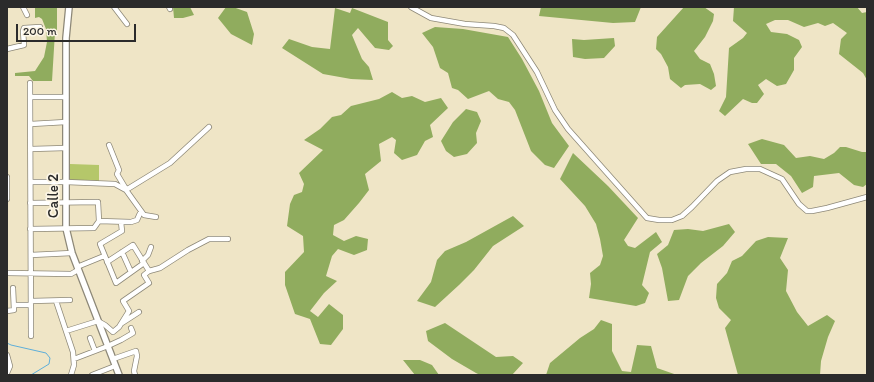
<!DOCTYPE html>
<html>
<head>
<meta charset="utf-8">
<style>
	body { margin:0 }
	#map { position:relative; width:874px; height:382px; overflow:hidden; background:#efe5c6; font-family:Itim,sans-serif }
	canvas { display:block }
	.frame { position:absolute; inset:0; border:8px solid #2b2b2b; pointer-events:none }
	.scale { position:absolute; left:16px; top:24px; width:120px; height:18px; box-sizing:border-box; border:2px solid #2b2b2b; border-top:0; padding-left:5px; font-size:12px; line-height:14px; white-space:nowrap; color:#2b2b2b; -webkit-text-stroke:3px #fcf5e5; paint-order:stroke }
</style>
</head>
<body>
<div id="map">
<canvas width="874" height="382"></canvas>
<div class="frame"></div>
<div class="scale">200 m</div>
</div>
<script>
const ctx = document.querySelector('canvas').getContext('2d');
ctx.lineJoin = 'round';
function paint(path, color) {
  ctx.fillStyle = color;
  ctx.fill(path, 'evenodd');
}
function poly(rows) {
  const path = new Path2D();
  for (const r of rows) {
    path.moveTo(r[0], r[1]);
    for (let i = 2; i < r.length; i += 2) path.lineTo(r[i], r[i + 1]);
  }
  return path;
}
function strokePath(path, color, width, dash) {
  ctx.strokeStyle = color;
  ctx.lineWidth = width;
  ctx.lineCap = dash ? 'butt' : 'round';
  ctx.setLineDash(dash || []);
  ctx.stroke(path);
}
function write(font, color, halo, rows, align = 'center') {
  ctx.font = font + ' Itim,sans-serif';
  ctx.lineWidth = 3.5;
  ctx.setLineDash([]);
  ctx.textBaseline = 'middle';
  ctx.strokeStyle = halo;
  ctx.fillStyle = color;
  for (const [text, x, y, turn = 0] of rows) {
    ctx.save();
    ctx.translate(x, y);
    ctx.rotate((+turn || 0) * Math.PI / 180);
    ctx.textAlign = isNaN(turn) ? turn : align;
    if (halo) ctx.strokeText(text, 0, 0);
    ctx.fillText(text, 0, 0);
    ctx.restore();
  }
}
paint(poly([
	[70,164,99,165,99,181,70,181]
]), '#b5c76a');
paint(poly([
	[35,7,57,7,57,31,55,32,52,81,33,81,29,76,15,76,15,73,35,71,44,57,47,42,46,29,42,19,39,17,35,18],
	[173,7,190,7,194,15,183,18,174,18],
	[226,7,233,7,247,12,254,34,252,45,231,34,218,18],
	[541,7,641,7,635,22,613,23,539,16],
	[684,7,704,7,714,14,713,21,705,37,694,51,700,59,710,64,714,74,716,86,711,90,700,84,685,85,681,88,670,79,668,67,661,54,656,49,657,37],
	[734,7,857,7,862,13,867,12,867,80,863,73,839,54,841,39,847,33,833,23,825,26,818,23,804,27,788,20,775,20,766,24,771,32,787,34,799,40,802,47,794,58,794,70,786,84,777,86,766,79,758,85,764,94,757,103,752,103,743,99,725,116,719,111,726,97,729,48,743,38,747,33,733,21],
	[335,8,350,13,352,8,388,22,388,40,393,46,389,50,375,48,358,28,352,35,362,59,369,67,373,80,351,79,323,74,282,48,289,39,312,47,330,49],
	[435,27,463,29,508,37,522,59,539,91,552,123,569,146,554,168,545,165,531,151,515,110,509,102,498,99,489,91,468,99,458,90,452,88,448,73,440,68,433,47,422,33],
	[614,38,615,46,604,58,585,59,573,57,572,39,584,40],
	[392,92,402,98,412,96,425,102,441,98,448,108,430,125,433,137,425,141,417,155,402,160,394,153,396,140,392,137,379,144,381,161,365,174,369,190,359,203,344,220,334,225,333,235,344,241,356,236,368,239,367,250,354,255,338,249,332,256,326,276,337,281,324,293,310,311,318,317,329,304,343,315,343,329,331,345,320,344,310,319,295,314,285,285,285,272,304,252,303,236,287,226,290,204,294,195,302,192,304,184,299,173,323,150,304,140,320,129,332,117,341,115,351,106,379,99],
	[466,109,477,112,481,121,476,133,477,143,467,154,454,157,446,151,441,141,453,122],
	[762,139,784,145,796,158,810,156,824,159,834,153,840,147,846,147,862,152,867,152,867,184,863,187,854,185,839,173,814,176,813,187,802,193,791,176,776,164,761,164,748,144],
	[573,153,608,186,638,218,624,240,628,246,635,248,656,232,662,242,650,252,642,285,649,293,645,303,636,306,589,298,591,284,590,273,600,265,603,256,600,239,596,224,585,206,560,179],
	[513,216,524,226,493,246,474,270,459,285,435,307,417,301,431,282,437,260,445,251,466,242],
	[729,224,735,232,723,246,701,263,688,276,679,300,668,301,662,268,657,254,668,245,674,230,688,229,703,231],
	[768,237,788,238,780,258,788,270,786,291,797,312,808,326,827,315,835,321,828,337,821,361,820,375,738,375,725,328,731,320,719,308,716,298,717,284,727,273,732,261,742,256,756,241],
	[601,320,612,324,612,351,622,371,631,372,637,345,651,346,657,368,677,375,546,375,550,363,580,338,594,329],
	[445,323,496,357,513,356,523,363,512,375,480,375,476,373,452,359,428,341,426,331],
	[403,360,420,360,432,365,439,375,415,375]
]), '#90ac5e');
strokePath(poly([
	[7,343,11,345,46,353,50,358,49,364,31,375]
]), '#5eaed9', 1);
const minor = poly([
	[23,7,27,15],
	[114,7,127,24],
	[169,7,170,9],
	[411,7,431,18,465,24,494,26,504,28,513,35,537,72,555,110,568,129,647,218,659,220,672,220,682,216,692,207,717,181,730,172,746,169,760,169,782,179,799,204,807,211,812,211,827,208,867,197],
	[7,49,24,45,23,31,24,28,40,27],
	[30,83,31,336],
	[31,97,66,97],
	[31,124,66,122],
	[109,145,119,170,117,174,126,189],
	[31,149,66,148],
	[7,177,7,199],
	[31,182,66,182,115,184,126,190,144,215,156,217],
	[126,190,170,163,209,127],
	[30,203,98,202,99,221],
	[99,221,131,222,137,220,141,211],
	[121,222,122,231,100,244,116,283,144,263],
	[30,229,94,228,99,221],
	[122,252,131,272],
	[31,255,72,253],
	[142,261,148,255,151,247],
	[107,262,133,245,149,271],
	[77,267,104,256],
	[7,273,71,274,78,270],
	[31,301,70,300],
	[56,301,73,352,74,365,71,375],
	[14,305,31,305],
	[7,311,14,310,13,288],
	[122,323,139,312],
	[66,331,98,321,105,325,113,332,119,327,129,311,123,301,149,283,144,275,149,271,160,268,188,250,209,239,228,239],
	[90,338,95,351],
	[7,355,10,366,7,373],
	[74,359,108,346,121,340,133,333,131,328],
	[113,359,136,351,137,356,134,371,135,375],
	[92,375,115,366]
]);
const tertiary = poly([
	[69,7,66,38,66,228,72,253,119,375]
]);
strokePath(minor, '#8d8878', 6);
strokePath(tertiary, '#8d8878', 8);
strokePath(minor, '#fff', 4.5);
strokePath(tertiary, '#fff', 5.5);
write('15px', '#2b2b2b', '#fcf5e5', [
	["Calle 2",54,196,-90]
]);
</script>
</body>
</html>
